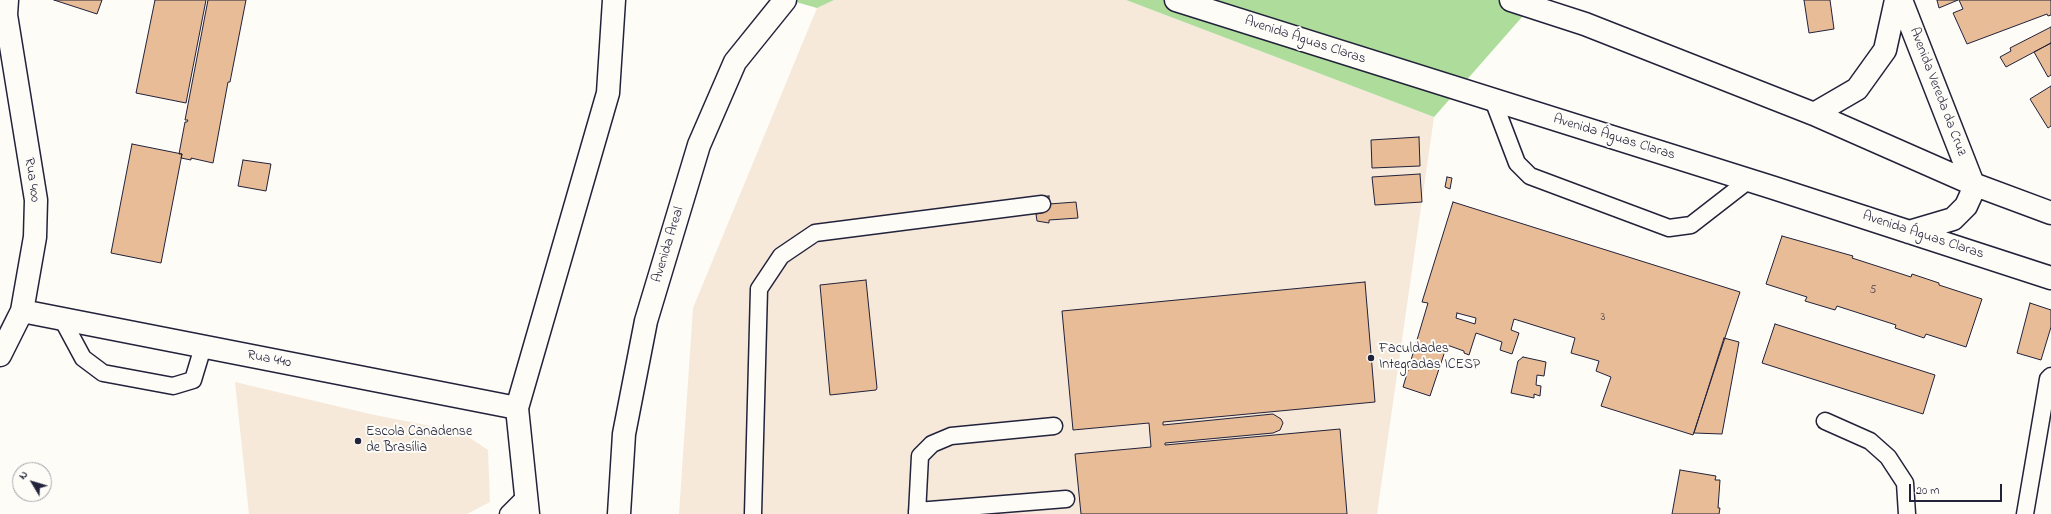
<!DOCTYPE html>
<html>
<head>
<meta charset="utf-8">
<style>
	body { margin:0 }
	#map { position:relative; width:2051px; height:514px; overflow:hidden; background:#fdfcf7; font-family:"Indie Flower",sans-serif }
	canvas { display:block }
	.north { position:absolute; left:12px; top:462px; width:40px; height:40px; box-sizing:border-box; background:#fdfcf7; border:1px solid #a5a5ac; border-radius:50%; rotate:308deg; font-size:11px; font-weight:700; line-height:16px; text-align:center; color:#22223b }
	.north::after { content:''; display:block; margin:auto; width:14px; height:18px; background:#22223b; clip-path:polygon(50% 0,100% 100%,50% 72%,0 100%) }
	.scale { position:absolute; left:1909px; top:484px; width:93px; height:18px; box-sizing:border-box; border:2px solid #22223b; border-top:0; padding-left:5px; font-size:12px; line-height:14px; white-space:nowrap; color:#22223b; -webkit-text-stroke:3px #fdfcf7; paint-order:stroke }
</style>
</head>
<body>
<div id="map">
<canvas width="2051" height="514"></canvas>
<div class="north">N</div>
<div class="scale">20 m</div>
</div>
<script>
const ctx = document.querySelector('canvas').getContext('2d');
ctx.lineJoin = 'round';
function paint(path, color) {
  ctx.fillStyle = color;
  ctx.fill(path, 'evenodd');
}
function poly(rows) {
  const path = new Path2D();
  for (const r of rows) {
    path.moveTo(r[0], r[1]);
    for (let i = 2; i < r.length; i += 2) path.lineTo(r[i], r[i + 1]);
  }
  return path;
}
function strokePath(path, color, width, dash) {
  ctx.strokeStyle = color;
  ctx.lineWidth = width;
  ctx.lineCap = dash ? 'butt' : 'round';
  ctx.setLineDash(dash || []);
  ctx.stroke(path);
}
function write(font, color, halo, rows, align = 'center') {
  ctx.font = font + ' "Indie Flower",sans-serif';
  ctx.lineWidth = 4;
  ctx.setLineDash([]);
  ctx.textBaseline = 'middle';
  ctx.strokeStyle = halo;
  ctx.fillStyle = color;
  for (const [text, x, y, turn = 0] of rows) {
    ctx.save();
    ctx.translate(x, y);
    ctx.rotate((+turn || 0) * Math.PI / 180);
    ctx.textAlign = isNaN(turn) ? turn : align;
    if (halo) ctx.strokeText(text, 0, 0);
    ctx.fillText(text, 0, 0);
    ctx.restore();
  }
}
paint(poly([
	[834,0,1126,0,1434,117,1377,514,679,514,693,308,817,8],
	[235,382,370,414,461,432,488,450,490,502,467,514,249,514]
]), '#f6e9da');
paint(poly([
	[789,0,834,0,817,8],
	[1126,0,1537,0,1434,117]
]), '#addc9b');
const building = poly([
	[54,0,102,0,97,14,54,0],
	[155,0,206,0,186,103,136,93,155,0],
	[208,0,246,0,230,82,228,82,213,163,191,158,191,160,181,158,182,154,179,154,185,122,187,122,188,120,185,120,208,0],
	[1804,0,1830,0,1834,29,1809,33,1804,0],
	[1937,0,1958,0,1939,8,1937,0],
	[1959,0,2051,0,2051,15,2048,16,2047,14,1967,44,1953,13,1963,9,1959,0],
	[2051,27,2051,43,2006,67,2000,57,2011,51,2010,48,2051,27],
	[2051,43,2051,75,2048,77,2034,52,2051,43],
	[2051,86,2051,126,2048,128,2030,99,2051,86],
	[1419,137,1420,166,1372,168,1371,140,1419,137],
	[132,144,182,154,161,263,111,253,132,144],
	[243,160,271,164,266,191,238,186,243,160],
	[1420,174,1422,202,1375,205,1372,177,1420,174],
	[1447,177,1452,178,1450,189,1445,187,1447,177],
	[1049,196,1049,204,1076,202,1078,218,1049,220,1049,223,1037,221,1036,214,1042,213,1041,204,1037,204,1037,197,1049,196],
	[1453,202,1740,292,1693,435,1601,406,1611,377,1596,371,1599,361,1571,353,1575,338,1514,319,1511,330,1519,333,1512,354,1500,350,1502,342,1476,333,1469,355,1464,353,1464,351,1447,345,1430,396,1403,387,1428,303,1422,302,1453,202],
	[1457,313,1476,318,1475,324,1456,318,1457,313],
	[1782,236,1853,256,1852,258,1911,277,1912,274,1939,283,1939,285,1982,299,1966,347,1926,334,1924,338,1895,328,1896,325,1837,306,1835,310,1805,301,1807,297,1766,284,1782,236],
	[866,280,877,388,876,390,830,395,820,285,866,280],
	[1365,282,1375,402,1163,422,1163,425,1273,414,1281,419,1283,423,1280,430,1273,433,1165,443,1165,445,1340,429,1347,514,1081,514,1075,454,1151,447,1149,423,1073,430,1062,311,1365,282],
	[2030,303,2051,310,2051,327,2041,360,2017,353,2030,303],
	[1775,324,1935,375,1923,414,1762,363,1775,324],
	[1724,338,1739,342,1722,434,1694,433,1724,338],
	[1523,357,1546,362,1544,376,1537,375,1536,385,1541,386,1540,396,1534,394,1534,398,1511,393,1518,361,1523,357],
	[1680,470,1716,476,1715,480,1720,480,1718,508,1720,508,1719,514,1672,514,1680,470]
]);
paint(building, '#e7bc97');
strokePath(building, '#22223b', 1);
const lane = poly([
	[1493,100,1517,163,1530,176,1669,228,1691,225,1749,180],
	[62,319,83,358,103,373,173,386,193,380,203,347],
	[1825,421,1870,441,1888,457,1905,483,1907,514],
	[917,511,1066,499],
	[508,514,526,496],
	[753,514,759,289,781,256,815,233,1042,204],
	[917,514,920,456,932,444,951,436,1054,426],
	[2025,514,2048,379,2051,376]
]);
const street = poly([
	[22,311,517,408],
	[0,355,22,311,35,237,36,200,6,15,7,0]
]);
const secondary = poly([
	[1176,0,1774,188,2051,278],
	[1511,0,1585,24,1814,114,1973,184,2051,213],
	[1901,0,1973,184,1971,195,1966,206,1953,219,1909,232],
	[1814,114,1857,89,1885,50,1896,0],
	[528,514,517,408,608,93,614,0],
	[619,514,624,434,646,321,699,145,735,62,785,0]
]);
strokePath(lane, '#22223b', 19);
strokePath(street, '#22223b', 25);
strokePath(secondary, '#22223b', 25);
strokePath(lane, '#fdfcf7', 16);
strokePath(street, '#fdfcf7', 22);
strokePath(secondary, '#fdfcf7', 22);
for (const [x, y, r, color] of [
	[1371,358,4,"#22223b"],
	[358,441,4,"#22223b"]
]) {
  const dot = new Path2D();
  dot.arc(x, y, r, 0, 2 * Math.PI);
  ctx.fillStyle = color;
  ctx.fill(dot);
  strokePath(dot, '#fdfcf7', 1.5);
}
write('12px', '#534852', null, [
	["5",1873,291],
	["3",1603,318]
]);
write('14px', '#22223b', '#fdfcf7', [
	["Avenida Águas Claras",1305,41,18],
	["Avenida Vereda da Cruz",1937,92,69],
	["Avenida Águas Claras",1614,138,17],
	["Rua 400",31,180,82],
	["Avenida Águas Claras",1923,236,18],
	["Avenida Areal",669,245,-73],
	["Rua 440",269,360,11]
]);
write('14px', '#22223b', '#fdfcf7', [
	["Faculdades",1379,350],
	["Integradas ICESP",1379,366],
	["Escola Canadense",366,433],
	["de Brasília",366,449]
], 'left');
</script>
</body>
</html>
